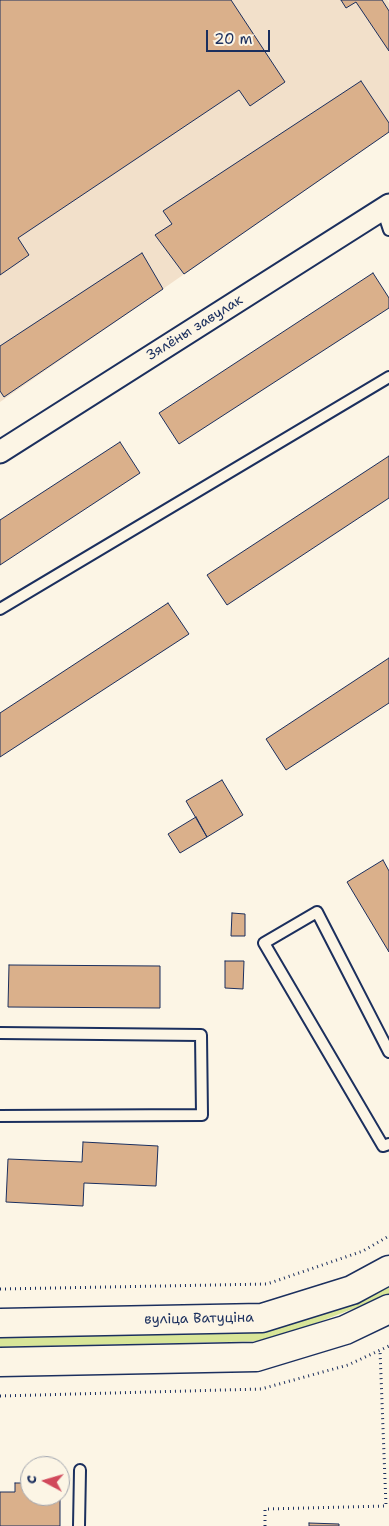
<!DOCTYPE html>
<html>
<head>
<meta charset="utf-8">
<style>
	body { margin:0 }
	#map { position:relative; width:389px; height:1526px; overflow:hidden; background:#fcf5e5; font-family:"Shantell Sans",sans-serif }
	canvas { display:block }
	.north { position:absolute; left:20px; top:1456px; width:50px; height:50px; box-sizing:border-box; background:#fcf5e5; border:1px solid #a2a6af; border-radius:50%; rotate:276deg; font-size:14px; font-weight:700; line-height:20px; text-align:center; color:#1b2f5e }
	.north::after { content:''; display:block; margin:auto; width:18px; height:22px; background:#d1495b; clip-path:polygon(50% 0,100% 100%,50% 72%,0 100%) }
	.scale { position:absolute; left:206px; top:30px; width:64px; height:22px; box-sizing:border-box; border:2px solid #1b2f5e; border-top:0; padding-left:6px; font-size:15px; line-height:18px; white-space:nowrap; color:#1b2f5e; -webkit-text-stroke:4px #fcf5e5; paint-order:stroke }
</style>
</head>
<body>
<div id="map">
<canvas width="389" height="1526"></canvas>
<div class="north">С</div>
<div class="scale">20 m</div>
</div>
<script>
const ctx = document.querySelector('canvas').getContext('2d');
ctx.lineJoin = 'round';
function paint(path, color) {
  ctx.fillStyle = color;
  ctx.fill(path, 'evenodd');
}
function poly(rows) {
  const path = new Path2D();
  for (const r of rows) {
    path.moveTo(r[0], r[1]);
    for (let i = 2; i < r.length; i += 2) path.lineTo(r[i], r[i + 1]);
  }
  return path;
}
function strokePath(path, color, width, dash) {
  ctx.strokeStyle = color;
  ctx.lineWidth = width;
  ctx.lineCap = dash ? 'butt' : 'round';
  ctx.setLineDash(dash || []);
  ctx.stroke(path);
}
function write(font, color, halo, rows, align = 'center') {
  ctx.font = font + ' "Shantell Sans",sans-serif';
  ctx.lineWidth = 4.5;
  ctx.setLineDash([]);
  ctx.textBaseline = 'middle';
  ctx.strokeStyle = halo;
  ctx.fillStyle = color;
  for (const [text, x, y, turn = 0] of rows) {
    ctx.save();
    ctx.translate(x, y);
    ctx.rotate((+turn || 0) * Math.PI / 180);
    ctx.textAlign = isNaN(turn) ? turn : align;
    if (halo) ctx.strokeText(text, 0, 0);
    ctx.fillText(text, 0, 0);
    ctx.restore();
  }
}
paint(poly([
	[0,0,387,0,389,3,389,132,0,402]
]), '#f2e0ca');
paint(poly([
	[389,1283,389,1295,269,1341,0,1347,0,1335,271,1329]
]), '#d8e598');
const building = poly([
	[0,0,231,0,285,82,250,106,239,90,18,238,29,255,0,275,0,0],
	[341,0,382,0,389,11,389,51,356,2,346,8,341,0],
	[361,81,389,123,389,132,184,274,155,235,172,224,163,211,361,81],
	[142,253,163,289,4,397,0,391,0,346,142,253],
	[373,273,389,298,389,308,179,444,159,413,373,273],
	[120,442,140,473,0,565,0,520,120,442],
	[389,456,389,498,227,605,207,575,389,456],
	[168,603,189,634,0,757,0,713,168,603],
	[389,658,389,703,286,770,266,739,389,658],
	[222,780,243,815,207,837,186,801,222,780],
	[196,817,207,837,180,853,168,834,196,817],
	[383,860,389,871,389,952,347,882,383,860],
	[232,913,245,914,245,936,231,936,232,913],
	[225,961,244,961,243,989,225,988,225,961],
	[9,965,160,966,160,1008,8,1007,9,965],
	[83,1142,158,1146,156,1186,84,1183,83,1206,6,1202,8,1159,82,1162,83,1142],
	[15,1483,30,1483,30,1496,60,1496,60,1526,0,1526,0,1492,15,1492,15,1483],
	[309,1523,339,1524,339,1526,309,1526,309,1523]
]);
paint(building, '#dab08b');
strokePath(building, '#1b2f5e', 1);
const lane = poly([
	[382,209,389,230],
	[0,609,389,377],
	[0,1033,201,1035,202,1115,0,1116],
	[389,1052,317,912,264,943,383,1146,389,1144],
	[79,1526,80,1470]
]);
const street = poly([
	[0,452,389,205]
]);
const secondary = poly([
	[0,1323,262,1318,352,1290,389,1270],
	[0,1362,256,1357,345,1330,389,1309]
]);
strokePath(lane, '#1b2f5e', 14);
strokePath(street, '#1b2f5e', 25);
strokePath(secondary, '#1b2f5e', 31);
strokePath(poly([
	[0,1289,267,1284,363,1251,389,1236],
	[0,1396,261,1389,348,1365,389,1346],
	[265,1526,265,1509,386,1506,380,1350]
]), '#1b2f5e', 3, [1, 4]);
strokePath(lane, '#fcf5e5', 10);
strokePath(street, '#fcf5e5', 21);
strokePath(secondary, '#fcf5e5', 28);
write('14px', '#1b2f5e', '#fcf5e5', [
	["Зялёны завулак",195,328,-32],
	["вуліца Ватуціна",199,1319,-1]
]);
</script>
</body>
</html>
